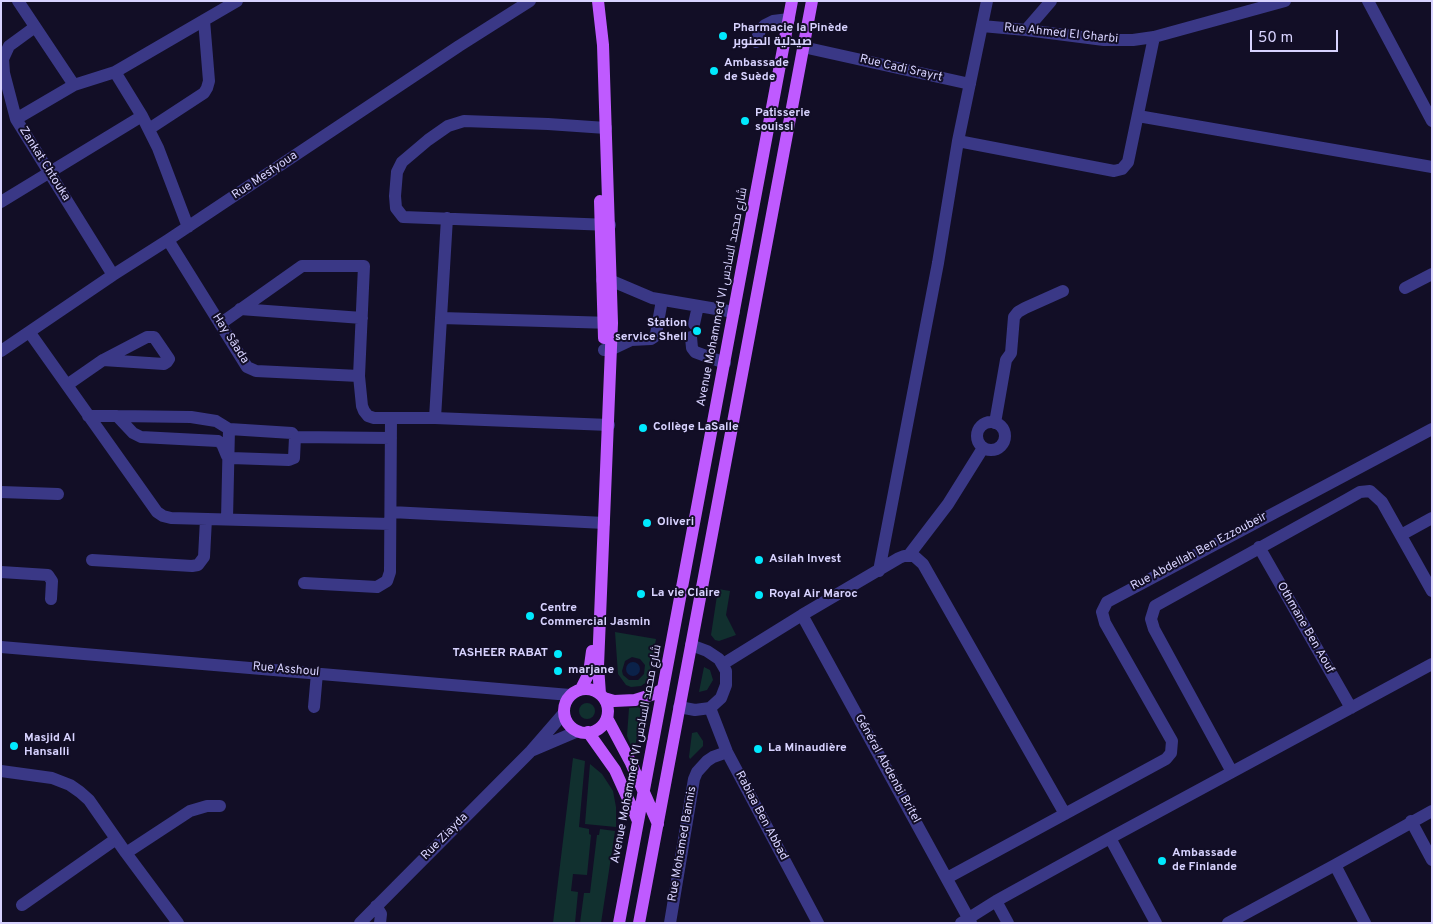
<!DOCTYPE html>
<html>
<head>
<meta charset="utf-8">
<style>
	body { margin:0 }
	#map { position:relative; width:1433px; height:924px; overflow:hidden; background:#120e26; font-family:Overpass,sans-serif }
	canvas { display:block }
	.frame { position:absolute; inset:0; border:2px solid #d8d3ff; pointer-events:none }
	.scale { position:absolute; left:1250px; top:30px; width:88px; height:22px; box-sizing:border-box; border:2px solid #d8d3ff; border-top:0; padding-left:6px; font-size:15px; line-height:18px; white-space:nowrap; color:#d8d3ff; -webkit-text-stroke:4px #120e26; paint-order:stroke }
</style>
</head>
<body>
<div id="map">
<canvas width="1433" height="924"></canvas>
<div class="frame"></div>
<div class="scale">50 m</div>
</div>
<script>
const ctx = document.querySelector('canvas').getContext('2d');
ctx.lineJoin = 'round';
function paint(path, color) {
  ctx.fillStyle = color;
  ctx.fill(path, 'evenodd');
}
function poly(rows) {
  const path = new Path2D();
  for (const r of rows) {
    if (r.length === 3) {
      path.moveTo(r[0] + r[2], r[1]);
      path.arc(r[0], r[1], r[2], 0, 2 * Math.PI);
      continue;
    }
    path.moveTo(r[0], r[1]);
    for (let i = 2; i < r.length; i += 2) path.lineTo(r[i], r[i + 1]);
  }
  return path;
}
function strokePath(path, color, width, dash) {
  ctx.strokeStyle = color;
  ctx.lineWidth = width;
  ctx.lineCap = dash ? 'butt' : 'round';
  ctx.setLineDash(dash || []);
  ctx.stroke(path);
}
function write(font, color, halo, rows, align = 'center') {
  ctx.font = font + ' Overpass,Cairo,sans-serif';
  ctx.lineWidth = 4;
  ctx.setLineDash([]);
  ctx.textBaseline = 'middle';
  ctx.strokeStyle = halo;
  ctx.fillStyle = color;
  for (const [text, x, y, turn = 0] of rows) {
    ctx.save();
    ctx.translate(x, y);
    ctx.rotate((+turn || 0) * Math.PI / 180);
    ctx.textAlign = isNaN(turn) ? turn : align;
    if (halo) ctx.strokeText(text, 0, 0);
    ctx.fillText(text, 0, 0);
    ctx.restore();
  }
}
paint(poly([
	[718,589,730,591,726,615,736,635,719,641,715,640,711,635],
	[615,632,656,639,648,681,641,686,631,687,626,685,618,674],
	[632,657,640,659,645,665,644,674,638,680,629,680,623,675,622,671,625,661],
	[704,667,710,670,713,680,707,690,699,692],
	[587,711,8],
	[642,707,634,753,627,736,629,708],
	[697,732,703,741,703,746,690,759,689,757,692,733],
	[573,758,585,761,579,827,589,829,589,834,591,835,587,875,573,874,571,891,578,892,575,923,553,923],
	[590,764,602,774,613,791,616,807,616,827,585,824],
	[600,829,615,831,601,923,580,923,584,893,590,893,597,835,599,835]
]), '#11302f');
paint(poly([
	[633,669,7]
]), '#0b2249');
strokePath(poly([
	[18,1,74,85],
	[1368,1,1432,121],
	[982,26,1026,30,1104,40,1133,40,1154,37,1285,1],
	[35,27,9,46,3,59,4,73,16,119,113,275],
	[1026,30,1051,1],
	[756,42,760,30,765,25,773,21,789,19],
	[803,47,970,84],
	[115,72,142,116,158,148,188,227],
	[1138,116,1432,167],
	[16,119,74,85,115,72,237,1],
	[606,128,548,124,464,121,448,126,428,140,402,162,397,172,395,196,396,208,403,217,610,225],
	[149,129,204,93,207,88,209,81,204,20],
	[958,141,1114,171,1122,169,1128,162,1154,37],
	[1,202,142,116],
	[168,240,247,367,256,371,359,376],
	[602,280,612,281,652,298,734,312],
	[1405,288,1432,274],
	[240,309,362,318],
	[441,318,612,323],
	[220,324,302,266,364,266,359,376,362,406,364,411,368,416,374,418,435,418,609,425],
	[694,324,698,306],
	[30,333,157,512,163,516,171,518,390,524],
	[691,337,692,348,695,352,725,363],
	[604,350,612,349,631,340,651,339,654,337,656,334,662,300],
	[1,351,113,275,168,240,459,46,530,1],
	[67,385,103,360,147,337,154,337,169,359,167,362,164,364,103,360],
	[88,416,117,416,191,417,216,421,229,429,292,433,295,437,294,458,289,460,231,458,227,456,222,444,218,441,141,437,133,433,117,416],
	[435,418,447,218],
	[991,436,14],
	[995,423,1006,360,1011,353,1014,317,1018,312,1025,308,1063,291],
	[295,437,391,438],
	[1,492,58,494],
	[391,512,604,523],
	[227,519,229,429],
	[1401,535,1432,518],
	[1259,547,1351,708],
	[909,555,948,504,983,448],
	[92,560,192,566,198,565,204,557,206,519],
	[879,571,938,263,958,141,987,1],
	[1,572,48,575,52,581,51,599],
	[304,583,377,587,387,581,390,572,391,418],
	[802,615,971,923],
	[1,647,570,695],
	[723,664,802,615,899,558,904,556,914,556,923,564,1065,814],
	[314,707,317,673],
	[679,707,695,710,710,708,721,698,726,685,726,671,719,659,707,651,691,645],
	[710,708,727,752,818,923],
	[531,751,578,731],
	[1,771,52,778,70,785,80,792,89,800,126,853,178,923],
	[1232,772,1154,629,1151,619,1155,606,1346,500,1360,492,1370,491,1382,502,1432,591],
	[1411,821,1432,860],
	[1110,838,1156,923],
	[126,853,190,811,207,806,220,806],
	[1335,865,1365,923],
	[947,878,1166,759,1171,753,1172,741,1105,623,1102,612,1107,602,1432,429],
	[996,901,1008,923],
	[22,905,116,839],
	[376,906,381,914,380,923],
	[360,923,531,751,564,713],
	[670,923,694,779,697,772,707,761,713,757,727,752],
	[961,923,996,901,1110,838,1432,664],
	[1228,923,1335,865,1432,811]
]), '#3a3886', 12);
strokePath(poly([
	[598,1,603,45,612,323,598,666,600,694],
	[600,201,604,338],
	[581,689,589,673,592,651],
	[586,711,22],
	[604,698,614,701,635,700,654,694,663,689],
	[607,718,631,763,658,824],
	[588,732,615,770,638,821],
	[619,923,792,1],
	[639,923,812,1]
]), '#bf5aff', 12);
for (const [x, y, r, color] of [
	[723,36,5,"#00e9fe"],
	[714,71,5,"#00e9fe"],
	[745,121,5,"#00e9fe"],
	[697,331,5,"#00e9fe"],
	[643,428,5,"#00e9fe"],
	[647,523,5,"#00e9fe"],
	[759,560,5,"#00e9fe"],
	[641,594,5,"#00e9fe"],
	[759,595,5,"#00e9fe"],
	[530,616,5,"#00e9fe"],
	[558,654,5,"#00e9fe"],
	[558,671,5,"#00e9fe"],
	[14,746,5,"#00e9fe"],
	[758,749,5,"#00e9fe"],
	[1162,861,5,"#00e9fe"]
]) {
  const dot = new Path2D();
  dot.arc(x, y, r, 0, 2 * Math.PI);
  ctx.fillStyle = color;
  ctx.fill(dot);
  strokePath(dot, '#120e26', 2);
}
write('bold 12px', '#d8d3ff', '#120e26', [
	["Pharmacie la Pinède",733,29],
	["صيدلية الصنوبر",733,43],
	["Ambassade",724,64],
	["de Suède",724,78],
	["Patisserie",755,114],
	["souissi",755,128],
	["Station",687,324,"right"],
	["service Shell",687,338,"right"],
	["Collège LaSalle",653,428],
	["Oliveri",657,523],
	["Asilah Invest",769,560],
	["La vie Claire",651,594],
	["Royal Air Maroc",769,595],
	["Centre",540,609],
	["Commercial Jasmin",540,623],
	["TASHEER RABAT",548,654,"right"],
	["marjane",568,671],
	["Masjid Al",24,739],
	["Hansalli",24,753],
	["La Minaudière",768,749],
	["Ambassade",1172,854],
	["de Finlande",1172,868]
], 'left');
write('12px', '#d8d3ff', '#120e26', [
	["Rue Ahmed El Gharbi",1061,34,6],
	["Rue Cadi Srayrt",901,69,13],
	["Zankat Chtouka",44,164,58],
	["Rue Mesfyoua",265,176,-34],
	["Avenue Mohammed VI شارع محمد السادس",723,297,-79],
	["Hay Sâada",230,339,57],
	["Rue Abdellah Ben Ezzoubeir",1199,552,-28],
	["Othmane Ben Aouf",1305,628,60],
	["Rue Asshoul",286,670,5],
	["Avenue Mohammed VI شارع محمد السادس",637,754,-79],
	["Général Abdenbi Britel",887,769,61],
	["Rabiaa Ben Abbad",761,816,62],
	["Rue Ziayda",445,837,-45],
	["Rue Mohamed Bannis",683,844,-80]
]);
</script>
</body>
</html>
